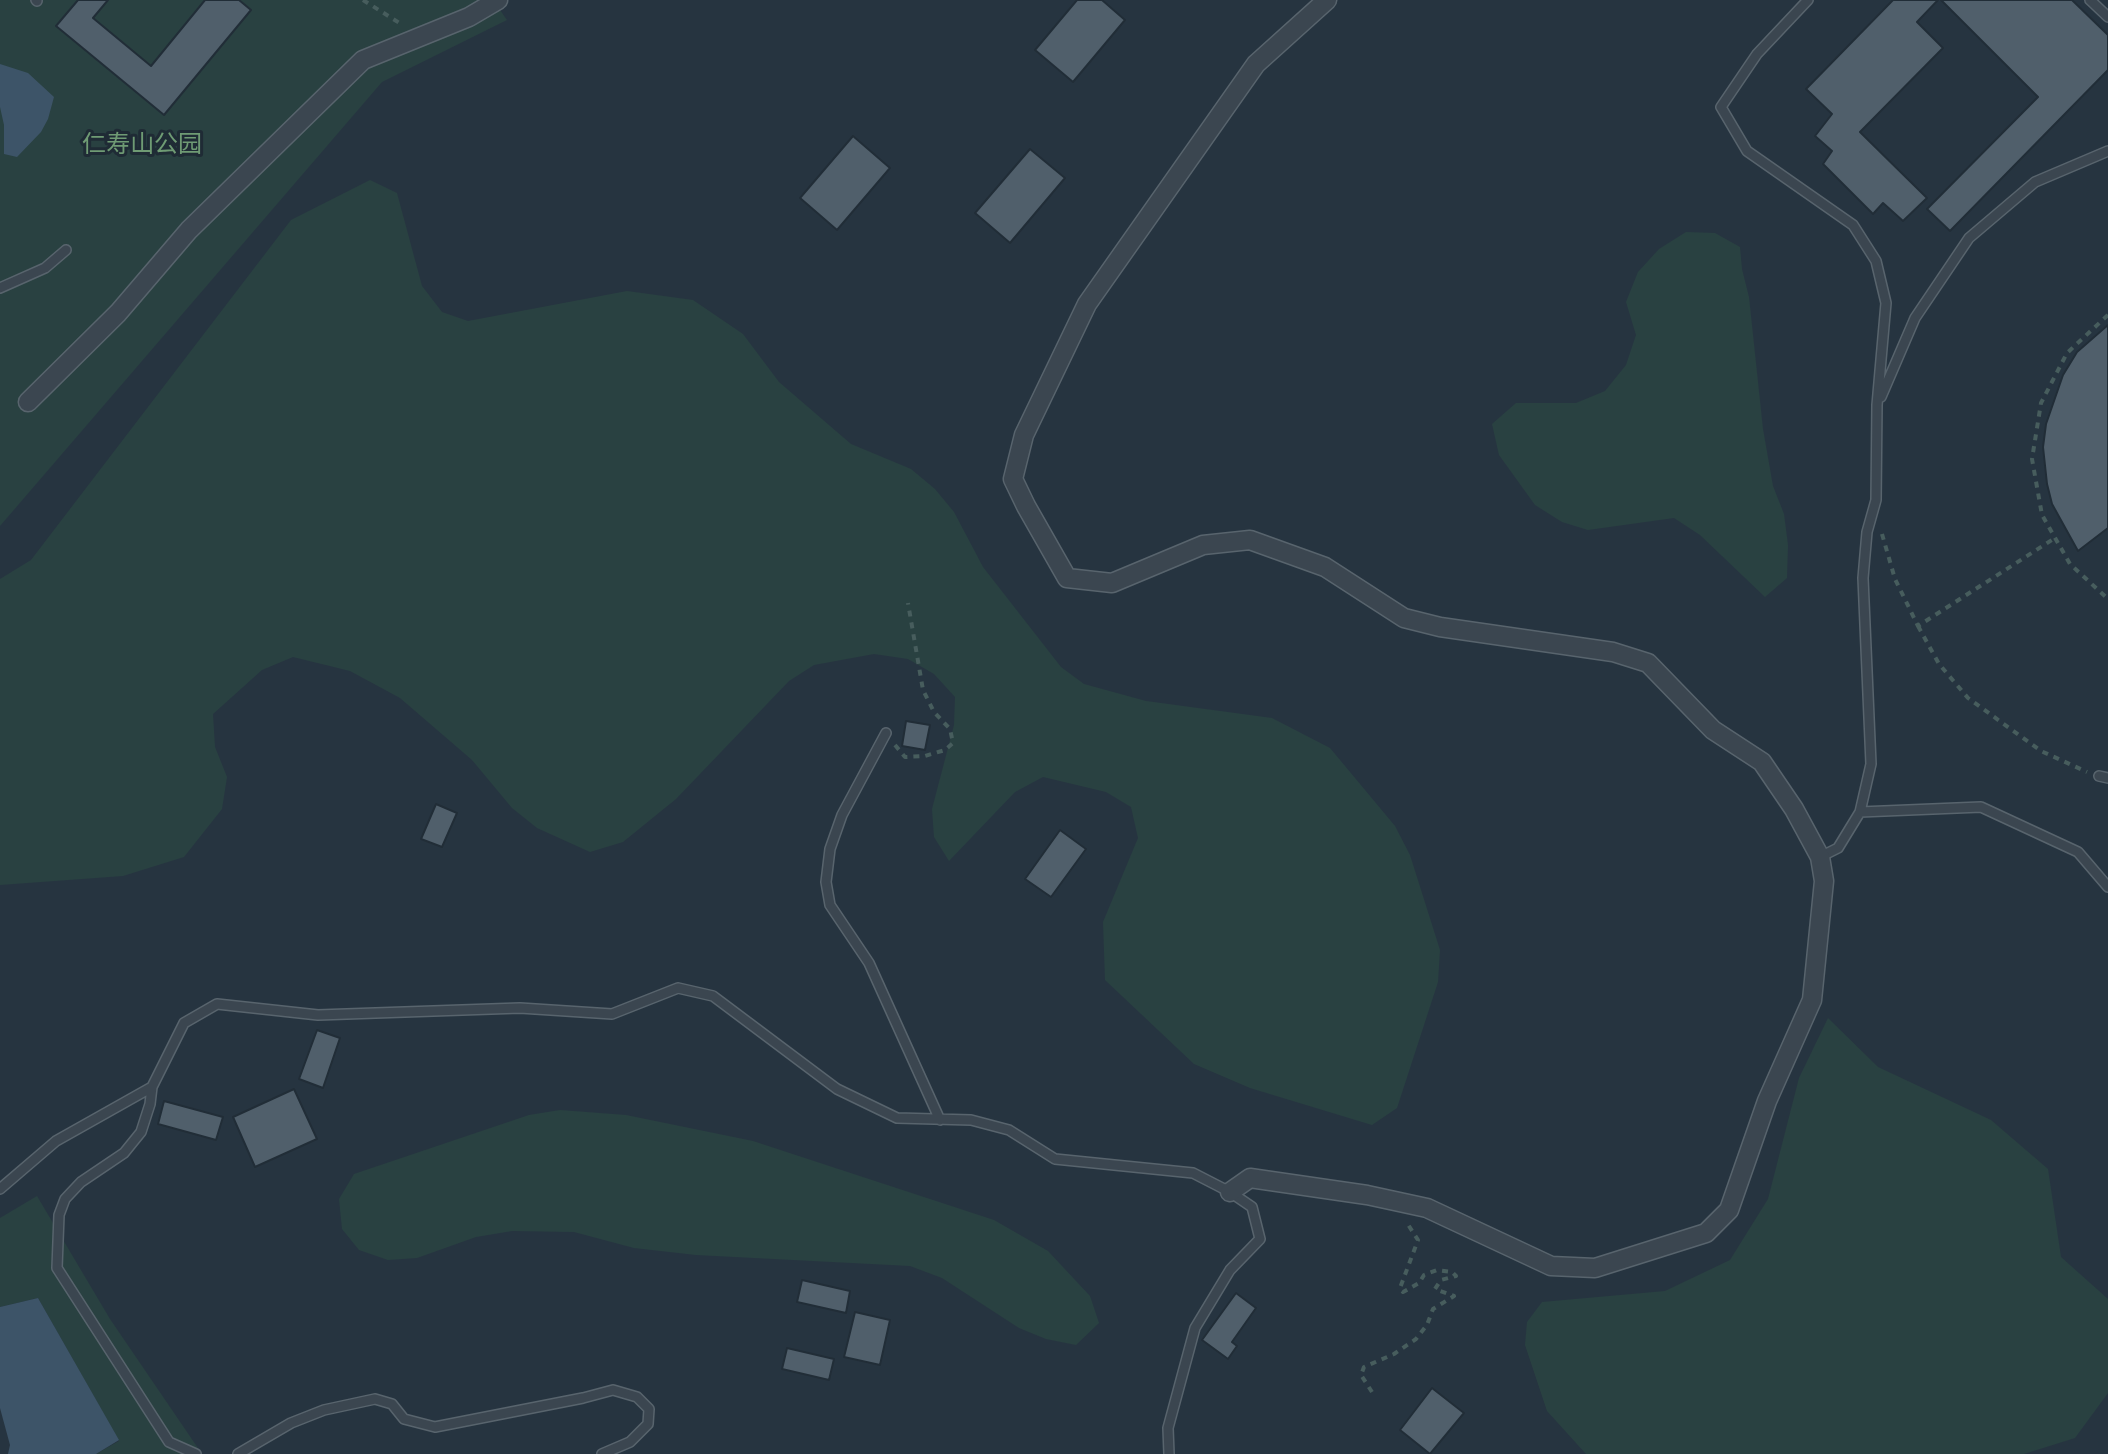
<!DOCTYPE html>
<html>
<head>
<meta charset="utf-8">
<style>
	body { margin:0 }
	canvas { display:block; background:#263440 }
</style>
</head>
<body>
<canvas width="2108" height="1454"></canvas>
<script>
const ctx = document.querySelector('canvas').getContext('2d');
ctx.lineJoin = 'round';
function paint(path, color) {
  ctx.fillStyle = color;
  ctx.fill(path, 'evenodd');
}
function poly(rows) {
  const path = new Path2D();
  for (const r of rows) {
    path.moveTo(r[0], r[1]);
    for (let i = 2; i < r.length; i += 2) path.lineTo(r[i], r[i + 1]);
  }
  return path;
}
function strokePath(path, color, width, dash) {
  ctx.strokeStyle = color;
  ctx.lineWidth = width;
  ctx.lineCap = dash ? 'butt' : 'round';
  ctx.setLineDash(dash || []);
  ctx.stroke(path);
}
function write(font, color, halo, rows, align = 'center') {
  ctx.font = font + ' "Exo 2","Noto Sans SC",sans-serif';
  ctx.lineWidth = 6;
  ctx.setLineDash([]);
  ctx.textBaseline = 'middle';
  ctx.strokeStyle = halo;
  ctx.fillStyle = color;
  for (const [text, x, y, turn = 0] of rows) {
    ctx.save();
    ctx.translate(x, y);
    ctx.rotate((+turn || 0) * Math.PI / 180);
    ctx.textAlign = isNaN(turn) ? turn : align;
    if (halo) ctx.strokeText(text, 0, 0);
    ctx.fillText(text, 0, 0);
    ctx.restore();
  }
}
paint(poly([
	[0,0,493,0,507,20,382,82,0,526],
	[370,180,397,193,422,286,442,312,468,321,627,291,693,300,743,334,779,382,851,444,911,469,935,489,954,512,983,567,1061,667,1084,684,1146,701,1272,718,1330,748,1395,826,1410,855,1440,950,1438,982,1397,1108,1372,1125,1250,1088,1194,1064,1105,980,1103,922,1138,838,1131,807,1106,792,1043,777,1015,792,949,861,934,837,932,809,954,725,955,697,934,674,908,659,874,654,814,665,789,681,676,799,623,842,590,852,537,828,512,808,472,760,400,698,350,671,293,657,262,670,213,714,215,747,227,777,222,809,184,857,123,876,0,885,0,579,31,560,291,220],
	[1686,232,1715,233,1740,247,1742,269,1749,297,1763,429,1773,486,1784,514,1788,545,1787,578,1765,597,1700,535,1674,518,1588,530,1562,522,1535,505,1499,455,1492,424,1516,403,1576,403,1605,391,1626,365,1636,335,1626,302,1638,272,1659,249],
	[1828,1018,1878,1067,1991,1120,2048,1169,2061,1257,2108,1299,2108,1393,2075,1438,2024,1454,1586,1454,1547,1411,1525,1345,1527,1322,1542,1302,1665,1291,1730,1260,1768,1199,1799,1078],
	[560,1110,626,1115,753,1141,994,1220,1048,1251,1090,1296,1099,1323,1076,1345,1046,1339,1019,1328,942,1278,910,1266,696,1255,634,1248,574,1232,512,1231,476,1237,417,1258,388,1260,359,1250,342,1229,339,1199,354,1174,529,1115],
	[37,1196,110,1319,202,1454,96,1454,119,1441,38,1298,0,1307,0,1218]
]), '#294141');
paint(poly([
	[0,64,28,73,54,97,48,119,41,132,17,157,4,154,4,125,0,107],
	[38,1298,119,1440,96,1454,8,1454,10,1445,0,1408,0,1307]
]), '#3d5468');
const building = poly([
	[78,0,108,0,93,18,151,66,205,0,239,0,251,10,164,115,56,26,78,0],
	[1077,0,1102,0,1125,20,1073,82,1035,50,1077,0],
	[1893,0,1938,0,1917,22,1943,48,1860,132,1927,198,1903,221,1883,203,1873,214,1823,164,1832,151,1815,136,1832,114,1806,89,1893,0],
	[1941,0,2072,0,2108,35,2108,70,1950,231,1927,209,2038,97,1941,0],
	[853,136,890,168,837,230,800,198,853,136],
	[1030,149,1065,178,1010,243,975,213,1030,149],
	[2108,325,2108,528,2078,551,2052,504,2047,484,2043,447,2046,424,2063,375,2077,352,2108,325],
	[906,721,930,725,925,750,902,746,906,721],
	[436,804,457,813,442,847,421,839,436,804],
	[1060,830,1086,849,1051,897,1025,879,1060,830],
	[317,1030,340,1038,323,1088,299,1079,317,1030],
	[294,1089,317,1139,255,1167,233,1117,294,1089],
	[164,1101,223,1117,216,1140,158,1124,164,1101],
	[802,1280,850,1291,846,1313,797,1302,802,1280],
	[1236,1293,1256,1308,1232,1342,1237,1346,1228,1359,1202,1340,1236,1293],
	[855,1312,890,1320,880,1365,844,1357,855,1312],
	[787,1348,834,1359,829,1380,782,1369,787,1348],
	[1432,1388,1464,1413,1430,1454,1400,1430,1432,1388]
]);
paint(building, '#505f6b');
strokePath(building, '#212d37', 2);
const service = poly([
	[36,0,37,1],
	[1808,0,1757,54,1721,107,1747,151,1853,225,1876,261,1886,303,1877,405,1876,500,1867,532,1863,578,1871,764,1860,812,1838,848,1820,857],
	[2090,0,2108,17],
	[0,288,45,268,66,250],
	[1881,397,1915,318,1969,238,2035,182,2108,151],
	[886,733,842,815,830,849,826,882,830,905,869,963,940,1120],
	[2099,776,2108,778],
	[1860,812,1981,807,2078,852,2108,887],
	[152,1087,150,1104,141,1132,124,1153,81,1182,65,1199,59,1215,57,1268,169,1442,196,1454],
	[0,1189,56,1141,152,1087,184,1023,217,1004,318,1015,520,1008,612,1014,678,988,713,996,837,1089,897,1118,971,1120,1009,1130,1055,1159,1193,1173,1230,1192,1252,1207,1260,1239,1230,1270,1195,1328,1168,1428,1169,1454],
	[238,1454,291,1423,324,1410,375,1399,392,1404,404,1419,435,1427,583,1398,613,1390,637,1397,649,1409,648,1424,630,1442,602,1454]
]);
const minor = poly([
	[28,402,118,313,189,230,363,60,469,17,498,0],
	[1230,1192,1250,1178,1367,1195,1427,1208,1551,1266,1595,1268,1706,1233,1729,1210,1767,1101,1812,1000,1824,881,1820,857,1794,809,1762,762,1713,730,1648,663,1613,652,1440,627,1404,618,1325,567,1250,540,1203,545,1112,583,1067,578,1026,506,1013,479,1024,435,1087,304,1256,64,1327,0]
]);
strokePath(service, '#58646d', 12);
strokePath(minor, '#58646d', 21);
strokePath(poly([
	[363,0,401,24],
	[2108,315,2067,353,2041,403,2032,459,2042,515,2070,564,2108,599],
	[1882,534,1895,579,1918,626,2055,538],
	[1918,626,1939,664,1968,698,2041,751,2087,772],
	[895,745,905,757,925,756,945,750,953,743,950,729,934,712,923,690,908,603],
	[1372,1392,1361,1375,1364,1367,1394,1354,1416,1339,1427,1325,1433,1309,1454,1296,1435,1289,1441,1280,1456,1276,1452,1272,1437,1270,1424,1275,1419,1283,1403,1292,1400,1288,1418,1240,1407,1223]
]), '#475d5d', 4, [6, 6]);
strokePath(service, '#3b4650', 9);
strokePath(minor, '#3b4650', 18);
write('24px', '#6f9b74', '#1f2b35', [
	["仁寿山公园",142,144]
]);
</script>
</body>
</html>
